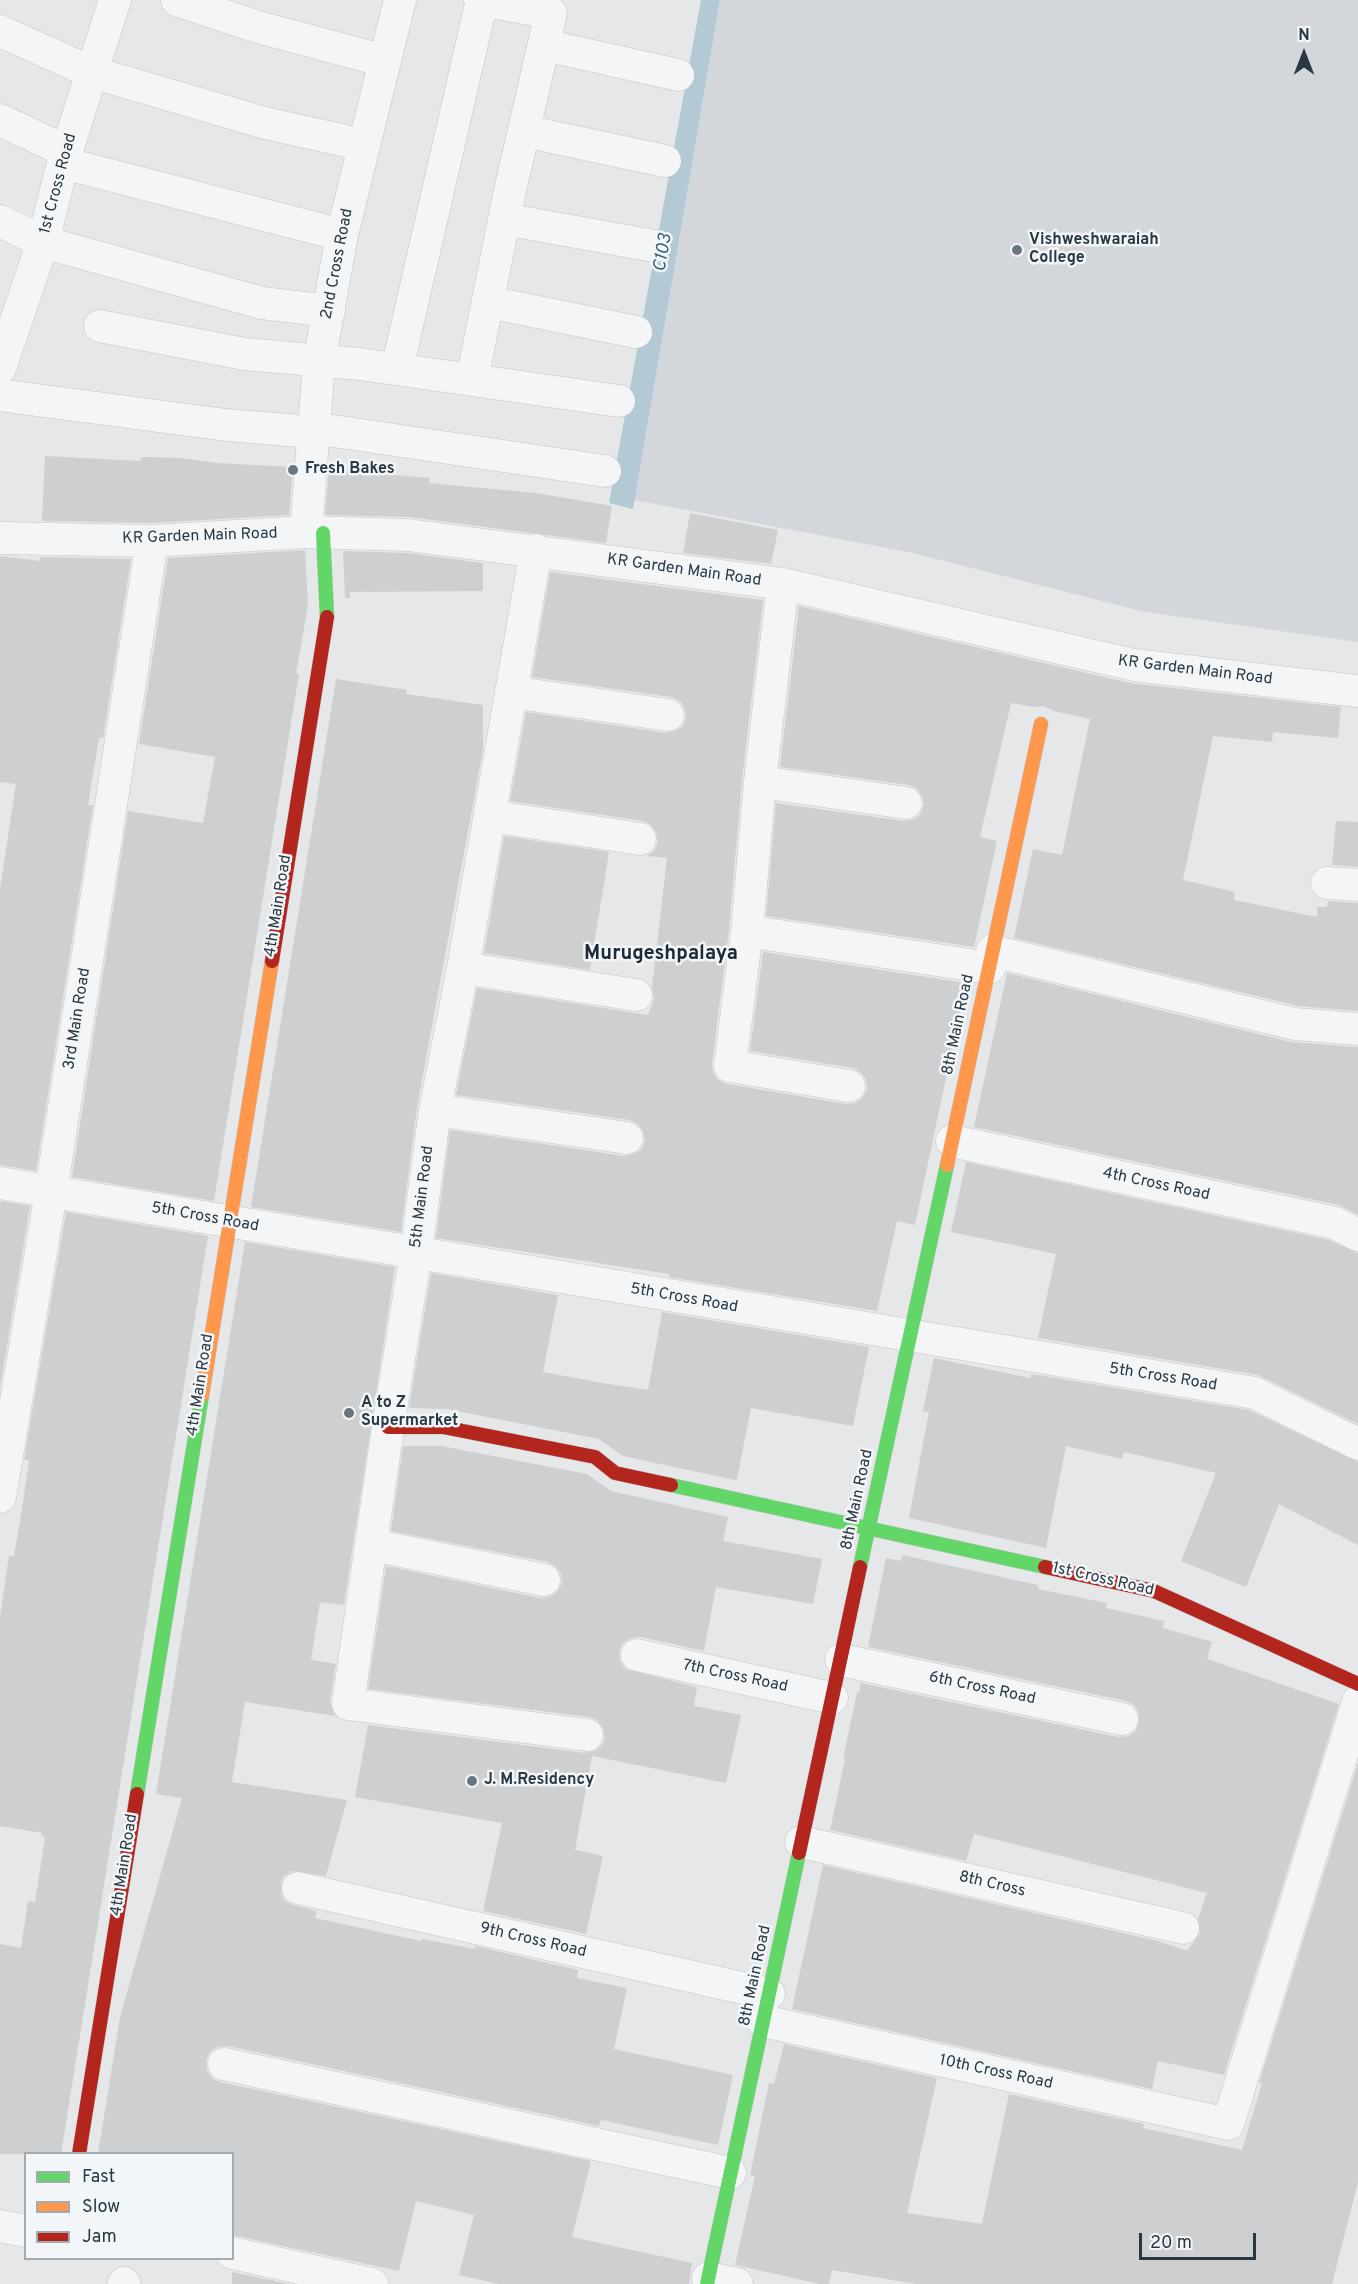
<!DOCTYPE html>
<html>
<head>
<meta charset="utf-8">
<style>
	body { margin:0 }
	#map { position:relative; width:1358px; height:2284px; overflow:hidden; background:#e5e7e9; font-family:Overpass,sans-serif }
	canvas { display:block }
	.legend { position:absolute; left:24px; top:2152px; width:210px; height:108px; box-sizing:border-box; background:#f3f6f8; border:2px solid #a3aab0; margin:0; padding:8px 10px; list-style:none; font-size:18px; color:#2a3843 }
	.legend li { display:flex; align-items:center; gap:12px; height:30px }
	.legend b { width:30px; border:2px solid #a3aab0 }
	.north { position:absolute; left:1274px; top:24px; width:60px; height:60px; -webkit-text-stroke:4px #f3f6f8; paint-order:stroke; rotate:0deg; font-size:16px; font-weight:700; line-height:24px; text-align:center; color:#2a3843 }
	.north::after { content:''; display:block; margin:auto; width:21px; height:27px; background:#2a3843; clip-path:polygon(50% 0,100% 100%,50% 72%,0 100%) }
	.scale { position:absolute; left:1139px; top:2233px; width:117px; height:27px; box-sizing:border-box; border:3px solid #2a3843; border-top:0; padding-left:8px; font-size:18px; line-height:21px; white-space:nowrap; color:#2a3843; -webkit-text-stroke:4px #f3f6f8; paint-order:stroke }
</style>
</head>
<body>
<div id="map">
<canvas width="1358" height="2284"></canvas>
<ul class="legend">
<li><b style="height:8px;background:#63d668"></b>Fast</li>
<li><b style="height:8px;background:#ff974d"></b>Slow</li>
<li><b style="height:8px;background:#b3261e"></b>Jam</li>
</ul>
<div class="north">N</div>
<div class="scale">20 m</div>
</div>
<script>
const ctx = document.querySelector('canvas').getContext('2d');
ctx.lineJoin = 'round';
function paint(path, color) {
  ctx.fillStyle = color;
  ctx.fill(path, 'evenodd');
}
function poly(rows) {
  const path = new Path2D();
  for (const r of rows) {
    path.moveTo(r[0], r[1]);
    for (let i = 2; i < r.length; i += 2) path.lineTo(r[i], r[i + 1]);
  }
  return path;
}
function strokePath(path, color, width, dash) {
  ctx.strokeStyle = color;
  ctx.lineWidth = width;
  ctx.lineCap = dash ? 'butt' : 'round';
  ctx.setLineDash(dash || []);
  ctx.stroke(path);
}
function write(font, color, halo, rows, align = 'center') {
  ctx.font = font + ' Overpass,sans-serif';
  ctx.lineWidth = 5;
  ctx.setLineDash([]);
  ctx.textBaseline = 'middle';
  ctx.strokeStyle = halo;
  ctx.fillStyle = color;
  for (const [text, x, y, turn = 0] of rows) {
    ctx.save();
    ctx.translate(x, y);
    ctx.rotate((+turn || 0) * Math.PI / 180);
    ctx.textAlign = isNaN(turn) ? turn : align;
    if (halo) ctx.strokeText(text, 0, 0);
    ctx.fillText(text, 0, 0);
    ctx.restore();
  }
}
paint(poly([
	[720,0,1358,0,1358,642,1145,612,913,553,634,500]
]), '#d3d7dc');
paint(poly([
	[701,0,720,0,633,509,609,503]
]), '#b3c9d4');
paint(poly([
	[45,456,141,461,141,457,180,458,217,463,293,467,289,515,152,523,42,521],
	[329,469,430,478,429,483,536,493,612,506,606,543,410,517,325,515],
	[690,513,778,530,771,564,683,553],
	[305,550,308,606,296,673,299,674,214,1201,72,1177,128,811,203,823,215,757,139,744,168,558],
	[343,551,407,553,483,563,483,591,350,592,350,598,345,598],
	[0,556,40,561,41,557,131,559,103,738,99,738,88,805,93,805,36,1171,0,1165,0,889,16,784,0,782],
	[550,572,763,600,742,780,729,929,712,1064,713,1072,718,1080,727,1084,846,1104,856,1103,862,1098,867,1090,866,1079,861,1073,853,1068,750,1051,763,952,966,983,915,1225,897,1221,877,1311,669,1277,669,1274,436,1238,450,1130,624,1156,634,1154,641,1150,645,1141,643,1131,638,1124,630,1120,456,1095,477,988,648,1015,654,998,652,987,667,858,647,856,654,851,658,842,656,832,651,825,643,821,510,801,526,712,666,733,675,731,682,727,686,718,685,709,680,701,671,697,532,677],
	[799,606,1130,683,1341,707,1338,738,1273,732,1272,742,1213,736,1183,880,1235,892,1234,900,1317,917,1317,907,1327,907,1328,901,1358,903,1358,1011,1298,1006,1014,938,1033,849,1062,855,1090,719,1054,711,1044,706,1034,707,1011,703,980,837,997,841,974,947,766,916,776,803,904,821,912,820,920,815,924,805,922,796,917,789,909,785,780,767],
	[336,679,407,690,406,694,483,705,483,750,417,1107,401,1232,251,1207],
	[1336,821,1358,822,1358,867,1332,865],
	[504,836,609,852,590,970,484,953],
	[1007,973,1291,1042,1358,1047,1358,1215,1339,1205,974,1127],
	[966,1162,1329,1240,1358,1253,1358,1424,1258,1375,1038,1338,1056,1254,951,1232],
	[0,1201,30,1206,0,1388],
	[66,1212,208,1236,61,2154,0,2154,0,1944,21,1948,28,1901,35,1902,45,1837,41,1836,42,1833,0,1826,0,1617,9,1556,14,1556,22,1509,29,1460,24,1460],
	[245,1242,395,1267,344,1605,320,1602,311,1660,336,1664,330,1701,335,1716,245,1702,232,1782,347,1800,326,1876,292,1871,284,1876,281,1883,281,1894,285,1901,293,1905,317,1911,315,1918,421,1941,422,1939,475,1949,475,1946,578,1970,577,1978,627,1988,614,2049,733,2075,718,2145,601,2120,599,2126,228,2046,218,2047,210,2052,206,2061,207,2070,212,2078,220,2082,591,2161,572,2237,692,2263,689,2284,499,2284,459,2275,474,2215,416,2201,399,2271,232,2235,232,2154,98,2154,120,2017,182,1798,156,1794],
	[431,1273,558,1295,543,1372,608,1384,648,1390,662,1312,869,1347,853,1426,751,1408,737,1479,735,1480,623,1456,599,1439,447,1409,409,1408],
	[934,1358,1030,1378,1031,1374,1249,1410,1358,1462,1358,1545,1279,1504,1246,1587,1181,1561,1216,1473,1124,1452,1122,1459,1066,1446,1046,1548,909,1518,929,1412,923,1411],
	[403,1446,441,1446,587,1474,611,1491,728,1517,723,1541,822,1559,813,1604,716,1587,704,1651,641,1637,631,1638,623,1643,619,1652,620,1660,625,1669,697,1687,694,1706,741,1715,726,1783,592,1756,575,1850,603,1856,586,1934,483,1911,502,1823,355,1797,368,1725,585,1753,594,1751,601,1746,605,1738,603,1728,597,1720,589,1717,368,1689,386,1566,540,1598,549,1597,557,1592,562,1583,561,1574,556,1567,548,1562,391,1531],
	[902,1555,1038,1585,1038,1589,1107,1603,1106,1608,1164,1621,1163,1628,1212,1642,1207,1659,1339,1704,1224,2075,1158,2061,1152,2089,792,2009,823,1865,1158,1941,1187,1951,1200,1933,1198,1919,1207,1893,974,1834,966,1861,830,1830,845,1759,843,1759,857,1692,859,1693,861,1683,1118,1737,1128,1736,1136,1731,1139,1723,1139,1713,1134,1705,1126,1701,868,1647,886,1558,901,1561],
	[1358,1763,1358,2182,1332,2284,917,2284,832,2270,829,2284,820,2284,735,2265,755,2176,750,2175,769,2083,774,2084,784,2044,937,2078,907,2213,982,2224,1009,2094,1144,2124,1143,2128,1242,2150,1262,2083,1259,2083],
	[232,2272,289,2284,232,2284]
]), '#cdcfd1');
const street = poly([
	[177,0,258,27,385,61],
	[0,31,91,72,265,123,364,145],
	[544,45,678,75],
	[0,120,68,152],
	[524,131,665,161],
	[63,163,342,235],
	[504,219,654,246],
	[0,221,43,242,262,303,329,311],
	[488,302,636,332],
	[100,326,244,354,360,364,619,401],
	[0,368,43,242,63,163,115,0],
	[397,369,482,0],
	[472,380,509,195,551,13,480,0],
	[0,395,226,425,313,432],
	[313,428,605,471],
	[306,532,319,362,342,235,400,0],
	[0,538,152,541,306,532,408,535,783,584,1134,665,1358,691],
	[536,550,463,968,435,1110,416,1253,388,1427,348,1704,587,1735],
	[783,584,760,782,747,931,730,1066,849,1086],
	[511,692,668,715],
	[760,782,906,803],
	[490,816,640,839],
	[1327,883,1358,885],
	[747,931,989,968],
	[992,951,1295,1024,1358,1029],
	[463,968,636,995],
	[435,1110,627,1138],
	[952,1141,1335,1223,1358,1235],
	[0,1183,1255,1393,1358,1444],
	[0,1497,51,1192,152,541],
	[372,1545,544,1580],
	[637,1655,832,1698],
	[841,1660,1122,1719],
	[801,1842,1183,1928],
	[298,1888,769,1994],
	[763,2021,1228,2124,1358,1702],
	[224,2064,730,2173],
	[0,2226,26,2231],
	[232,2253,372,2284],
	[708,2278,737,2284],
	[124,2284,124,2283]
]);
const fast = poly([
	[323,533,327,617],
	[671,1485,1045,1567],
	[860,1567,947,1165],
	[137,1794,202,1395],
	[707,2284,799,1853]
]);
const slow = poly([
	[947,1165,1041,724],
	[202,1395,272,961]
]);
const jam = poly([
	[272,961,327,617],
	[388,1427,443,1427,595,1457,615,1473,671,1485],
	[1045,1567,1154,1591,1358,1684],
	[799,1853,860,1567],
	[79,2154,137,1794]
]);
strokePath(street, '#c3c5c7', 33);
strokePath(fast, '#c3c5c7', 15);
strokePath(slow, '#c3c5c7', 15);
strokePath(jam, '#c3c5c7', 15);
strokePath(street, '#f4f5f6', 32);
strokePath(fast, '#63d668', 14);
strokePath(slow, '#ff974d', 14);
strokePath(jam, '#b3261e', 14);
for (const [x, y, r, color] of [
	[1017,250,6,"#6b757d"],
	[293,470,6,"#6b757d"],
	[349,1413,6,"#6b757d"],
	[472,1781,6,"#6b757d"]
]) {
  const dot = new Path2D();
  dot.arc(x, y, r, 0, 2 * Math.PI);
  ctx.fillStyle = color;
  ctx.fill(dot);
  strokePath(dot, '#f3f6f8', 2);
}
write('16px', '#2a3843', '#f3f6f8', [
	["1st Cross Road",59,184,-75],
	["2nd Cross Road",338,264,-79],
	["KR Garden Main Road",200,537,-2],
	["KR Garden Main Road",684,571,8],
	["KR Garden Main Road",1195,671,7],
	["4th Main Road",279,906,-81],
	["3rd Main Road",78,1019,-81],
	["8th Main Road",959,1025,-78],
	["4th Cross Road",1156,1185,12],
	["5th Main Road",423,1197,-83],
	["5th Cross Road",205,1218,10],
	["5th Cross Road",684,1299,10],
	["5th Cross Road",1163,1378,9],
	["4th Main Road",201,1385,-81],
	["8th Main Road",858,1500,-78],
	["1st Cross Road",1103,1580,13],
	["7th Cross Road",735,1677,12],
	["6th Cross Road",982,1689,12],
	["4th Main Road",125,1865,-81],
	["8th Cross",992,1885,13],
	["9th Cross Road",533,1941,13],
	["8th Main Road",756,1976,-78],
	["10th Cross Road",996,2073,12]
]);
write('bold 16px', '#2a3843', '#f3f6f8', [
	["Vishweshwaraiah",1029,241],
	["College",1029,259],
	["Fresh Bakes",305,470],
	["A to Z",361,1404],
	["Supermarket",361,1422],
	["J. M.Residency",484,1781]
], 'left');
write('italic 18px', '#345f78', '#f3f6f8', [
	["C103",664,253,-80]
]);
write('bold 20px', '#1d2934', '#f3f6f8', [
	["Murugeshpalaya",661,955]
]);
</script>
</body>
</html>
